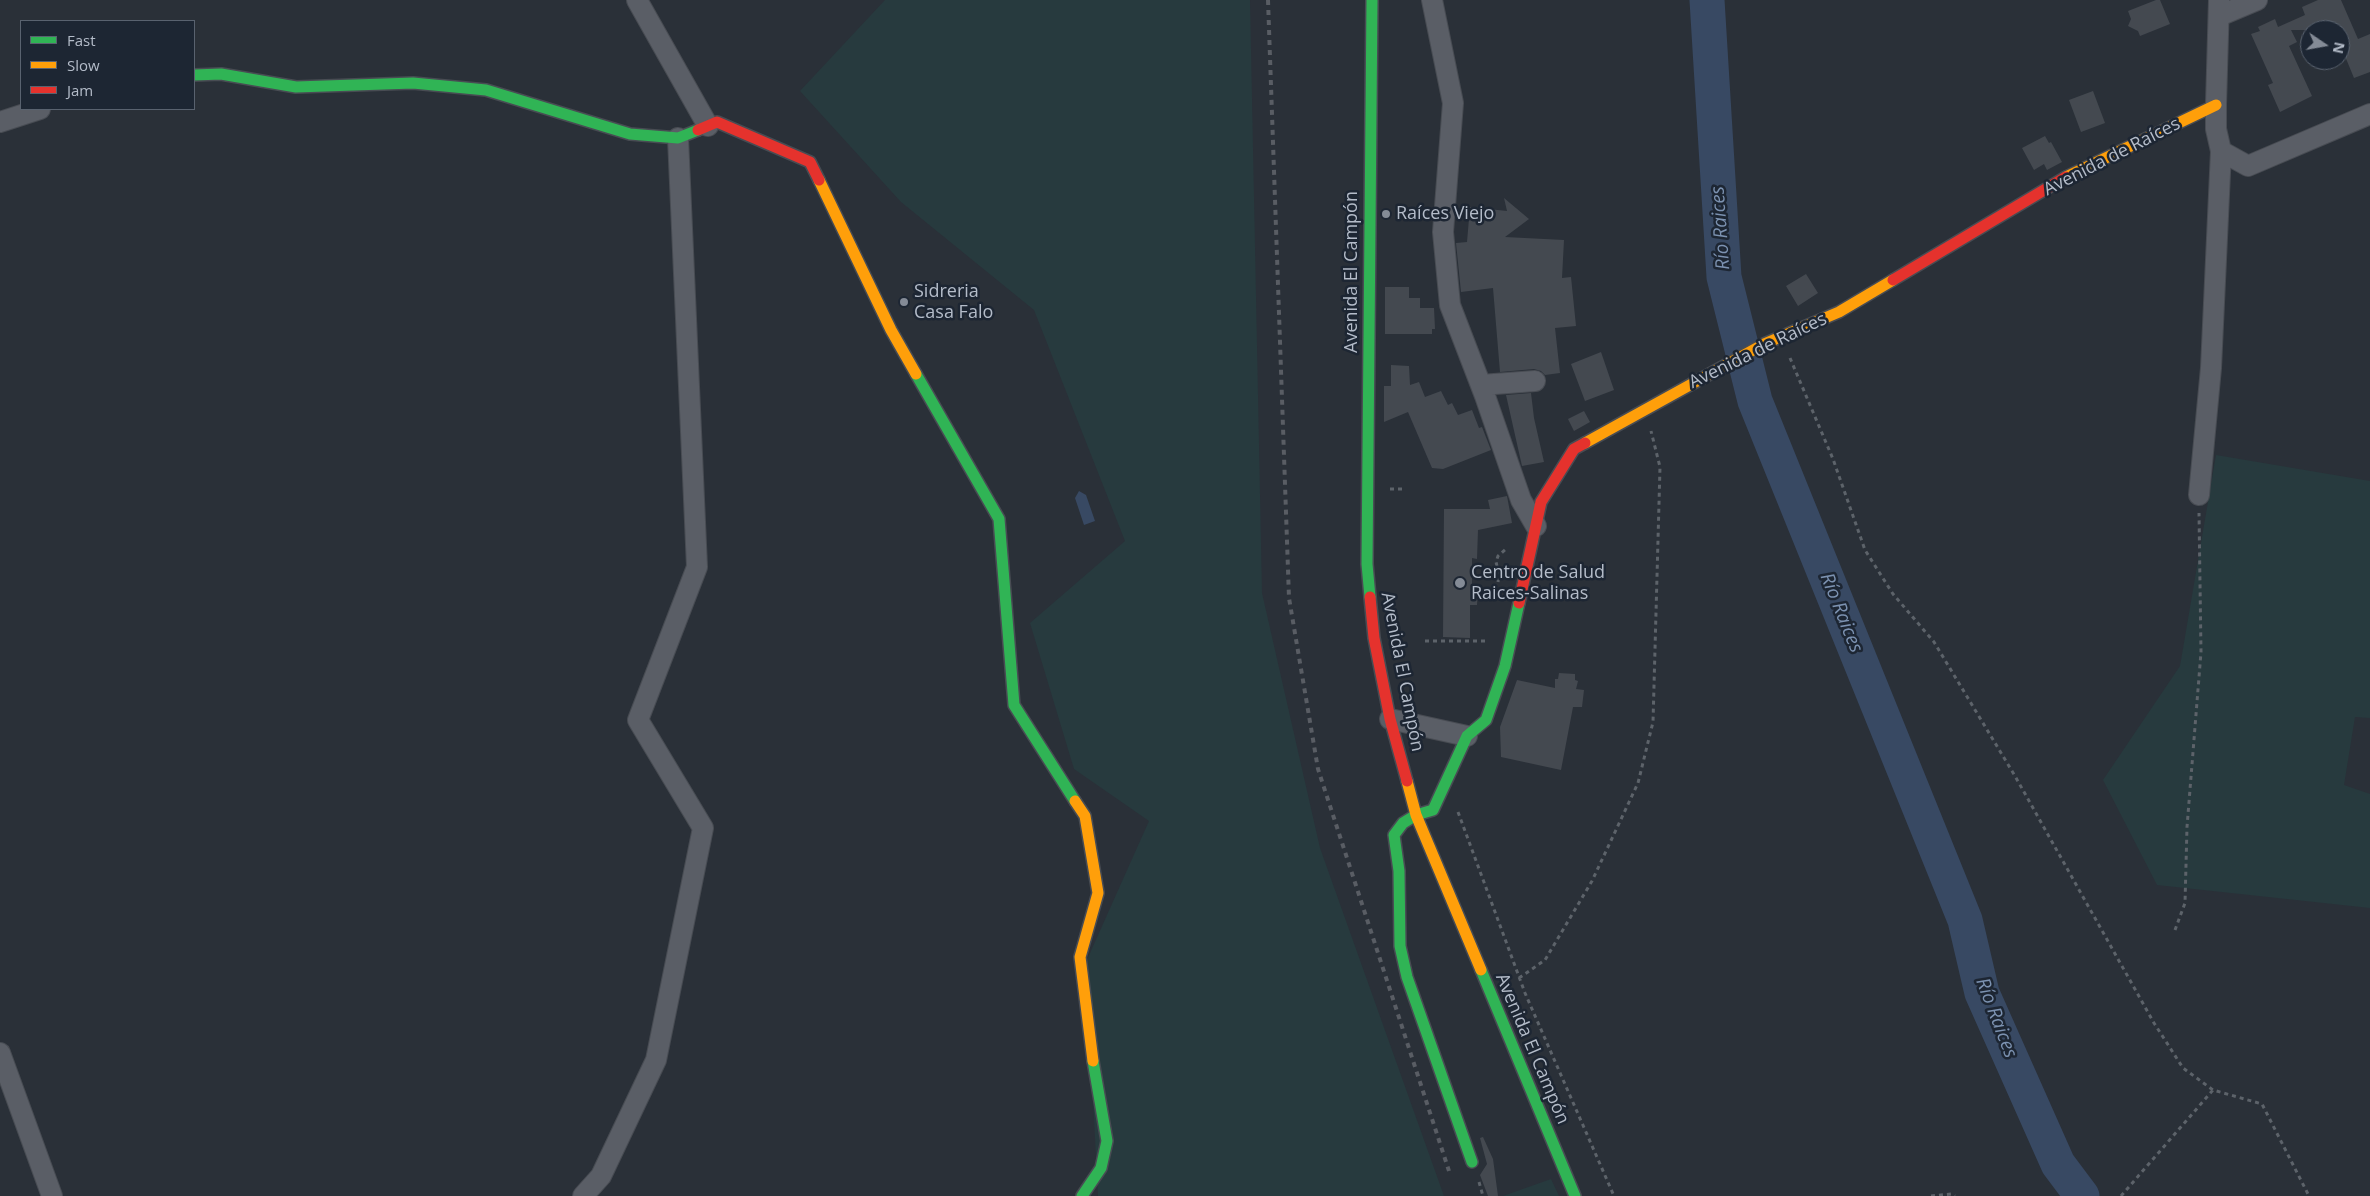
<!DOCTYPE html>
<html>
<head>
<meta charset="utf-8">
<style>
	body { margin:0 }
	#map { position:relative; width:2370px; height:1196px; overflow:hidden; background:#2a3038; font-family:"Open Sans",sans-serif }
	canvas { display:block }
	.legend { position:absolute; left:20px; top:20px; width:175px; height:90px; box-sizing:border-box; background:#1d2633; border:1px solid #59626f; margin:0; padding:6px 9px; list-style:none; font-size:15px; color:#b4bcc9 }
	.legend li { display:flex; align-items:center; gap:10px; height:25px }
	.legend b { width:25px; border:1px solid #59626f }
	.north { position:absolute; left:2300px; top:20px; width:50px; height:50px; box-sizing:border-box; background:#1d2633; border:1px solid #59626f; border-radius:50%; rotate:102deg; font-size:14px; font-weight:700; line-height:20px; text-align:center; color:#b4bcc9 }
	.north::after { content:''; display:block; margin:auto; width:18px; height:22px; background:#848b96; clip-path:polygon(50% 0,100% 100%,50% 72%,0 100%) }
</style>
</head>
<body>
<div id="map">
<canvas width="2370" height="1196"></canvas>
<ul class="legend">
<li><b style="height:6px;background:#30b455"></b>Fast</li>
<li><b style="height:6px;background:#ff9f0a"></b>Slow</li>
<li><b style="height:6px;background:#e5322d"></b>Jam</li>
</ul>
<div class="north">N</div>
</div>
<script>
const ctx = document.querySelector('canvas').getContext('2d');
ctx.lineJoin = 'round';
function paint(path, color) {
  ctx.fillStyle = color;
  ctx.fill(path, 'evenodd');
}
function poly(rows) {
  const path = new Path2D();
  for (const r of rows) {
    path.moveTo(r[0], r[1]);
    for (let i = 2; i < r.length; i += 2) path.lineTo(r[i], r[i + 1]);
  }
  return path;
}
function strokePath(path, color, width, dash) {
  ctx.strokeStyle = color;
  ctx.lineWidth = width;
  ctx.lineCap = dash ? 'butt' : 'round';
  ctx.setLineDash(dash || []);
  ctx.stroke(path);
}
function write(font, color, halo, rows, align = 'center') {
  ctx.font = font + ' "Open Sans",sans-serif';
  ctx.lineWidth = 5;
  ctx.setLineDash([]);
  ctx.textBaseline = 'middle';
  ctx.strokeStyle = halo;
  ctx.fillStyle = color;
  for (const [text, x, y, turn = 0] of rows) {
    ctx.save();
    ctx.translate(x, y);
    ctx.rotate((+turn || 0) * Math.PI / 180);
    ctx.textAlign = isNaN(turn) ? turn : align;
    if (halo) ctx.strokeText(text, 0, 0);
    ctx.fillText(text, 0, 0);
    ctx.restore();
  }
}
paint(poly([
	[885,0,1250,0,1262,593,1320,848,1444,1196,1098,1196,1086,962,1149,821,1074,769,1030,623,1125,541,1034,310,901,202,800,91],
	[2216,455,2370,481,2370,718,2355,717,2344,785,2370,794,2370,908,2157,885,2103,780,2180,666],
	[1551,1179,1559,1196,1503,1196]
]), '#273a3e');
paint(poly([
	[1079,491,1086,495,1095,521,1084,525,1075,498]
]), '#384963');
strokePath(poly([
	[1707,0,1724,277,1755,401,1965,920,1982,993,2058,1164,2082,1196]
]), '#384963', 35);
paint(poly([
	[2156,0,2160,0,2170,24,2140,36,2138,31,2128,26,2131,19,2128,11],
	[2318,0,2341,0,2358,39,2370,34,2370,72,2354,78,2340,44,2340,30,2291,30,2297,42,2289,46,2312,96,2280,112,2268,85,2273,83,2251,34,2260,31,2258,27,2275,19,2278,27,2305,15,2302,7],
	[2093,91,2105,123,2081,132,2069,100],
	[2045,136,2049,143,2051,142,2062,162,2047,170,2044,164,2034,170,2022,148],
	[1504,198,1529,219,1505,237,1564,240,1562,278,1571,277,1576,326,1555,328,1560,373,1545,375,1541,371,1534,369,1500,372,1493,288,1461,292,1456,243,1467,242,1470,207,1507,211],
	[1806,274,1818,293,1798,306,1786,286],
	[1385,287,1409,287,1409,298,1420,298,1420,308,1434,308,1435,329,1432,329,1432,334,1385,334],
	[1601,352,1614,390,1585,401,1571,364],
	[1391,365,1409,366,1410,385,1419,382,1425,397,1441,391,1448,405,1452,403,1458,415,1472,410,1479,428,1482,427,1491,450,1443,469,1432,468,1408,412,1384,422,1384,386,1391,386],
	[1531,393,1534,418,1544,462,1522,466,1506,395],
	[1584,411,1590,422,1574,431,1568,419],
	[1507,496,1512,523,1478,530,1477,559,1472,558,1472,588,1478,588,1477,605,1470,605,1470,638,1443,637,1444,509,1490,509,1488,500],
	[1559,673,1575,674,1575,680,1578,681,1576,689,1584,690,1582,707,1573,707,1561,770,1501,757,1500,727,1517,680,1555,688,1555,679,1558,679],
	[1483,1137,1493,1159,1498,1196,1488,1196,1480,1175,1487,1164,1480,1138]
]), '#444950');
const street = poly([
	[637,0,708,126],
	[1432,0,1453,103,1443,232,1450,305,1485,396,1521,500,1536,526],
	[2219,0,2216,105,2216,129,2221,151,2248,166,2370,114],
	[2219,16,2257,0],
	[0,122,40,109],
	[1481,385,1535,381],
	[2199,495,2211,368,2221,151],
	[1390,719,1467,736],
	[0,1053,52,1196],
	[583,1196,601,1176,656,1060,703,828,638,720,697,567,678,138]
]);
const fast = poly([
	[194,75,221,74,296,87,413,83,486,90,630,134,678,138,698,130],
	[916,374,999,519,1014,705,1075,801],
	[1370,597,1367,564,1372,0],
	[1481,970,1575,1196],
	[1472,1162,1407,977,1400,946,1399,871,1394,835,1403,823,1416,815,1433,810,1467,736,1486,720,1505,666,1519,603],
	[1082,1196,1101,1168,1107,1141,1093,1061]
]);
const slow = poly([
	[2066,177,2216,105],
	[819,180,891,330,916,374],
	[1585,443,1764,344,1839,312,1893,280],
	[1407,781,1416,815,1481,970],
	[1075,801,1085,816,1098,893,1080,957,1093,1061]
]);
const jam = poly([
	[698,130,717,122,810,162,819,180],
	[1893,280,2066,177],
	[1370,597,1374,638,1390,719,1407,781],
	[1519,603,1541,502,1574,449,1585,443]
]);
strokePath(street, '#484c53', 22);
strokePath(fast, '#484c53', 14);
strokePath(slow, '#484c53', 14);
strokePath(jam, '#484c53', 14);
strokePath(poly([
	[1790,358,1833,459,1865,550,1893,594,1934,642,2015,776,2154,1023,2183,1068,2213,1090,2262,1104,2309,1196],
	[1390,489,1406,489],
	[1498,582,1499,574,1496,562,1498,556,1507,548],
	[1425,641,1488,641],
	[1458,812,1525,993,1614,1196],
	[2175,930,2185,903,2187,827,2201,652,2199,513],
	[1519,978,1545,960,1592,881,1638,783,1653,722,1660,467,1651,431],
	[1479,1182,1483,1196],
	[1931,1196,1951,1194,1955,1196],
	[2121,1196,2213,1090]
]), '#5d636a', 3, [4, 4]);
strokePath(street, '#5a5e66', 20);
strokePath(fast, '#30b455', 11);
strokePath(slow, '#ff9f0a', 11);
strokePath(jam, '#e5322d', 11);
strokePath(poly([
	[1268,0,1289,598,1318,769,1449,1171]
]), '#595d64', 4, [5, 5]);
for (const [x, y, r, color] of [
	[1386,214,5,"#848b96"],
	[904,302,5,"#848b96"],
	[1460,583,6,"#848b96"]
]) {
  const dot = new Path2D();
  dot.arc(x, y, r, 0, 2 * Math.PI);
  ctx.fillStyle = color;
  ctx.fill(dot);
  strokePath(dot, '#1d2633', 2);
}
write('18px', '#b4bcc9', '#1d2633', [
	["Avenida de Raíces",2112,157,-27],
	["Avenida El Campón",1352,272,-90],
	["Avenida de Raíces",1758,351,-26],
	["Avenida El Campón",1402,672,79],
	["Avenida El Campón",1532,1049,67]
]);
write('18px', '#b4bcc9', '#1d2633', [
	["Raíces Viejo",1396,214],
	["Sidreria",914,292],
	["Casa Falo",914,313],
	["Centro de Salud",1471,573],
	["Raices-Salinas",1471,594]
], 'left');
write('italic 19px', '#7c92b1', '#1d2633', [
	["Río Raices",1721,228,-94],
	["Río Raices",1841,613,68],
	["Río Raices",1996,1018,69]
]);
</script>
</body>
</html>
